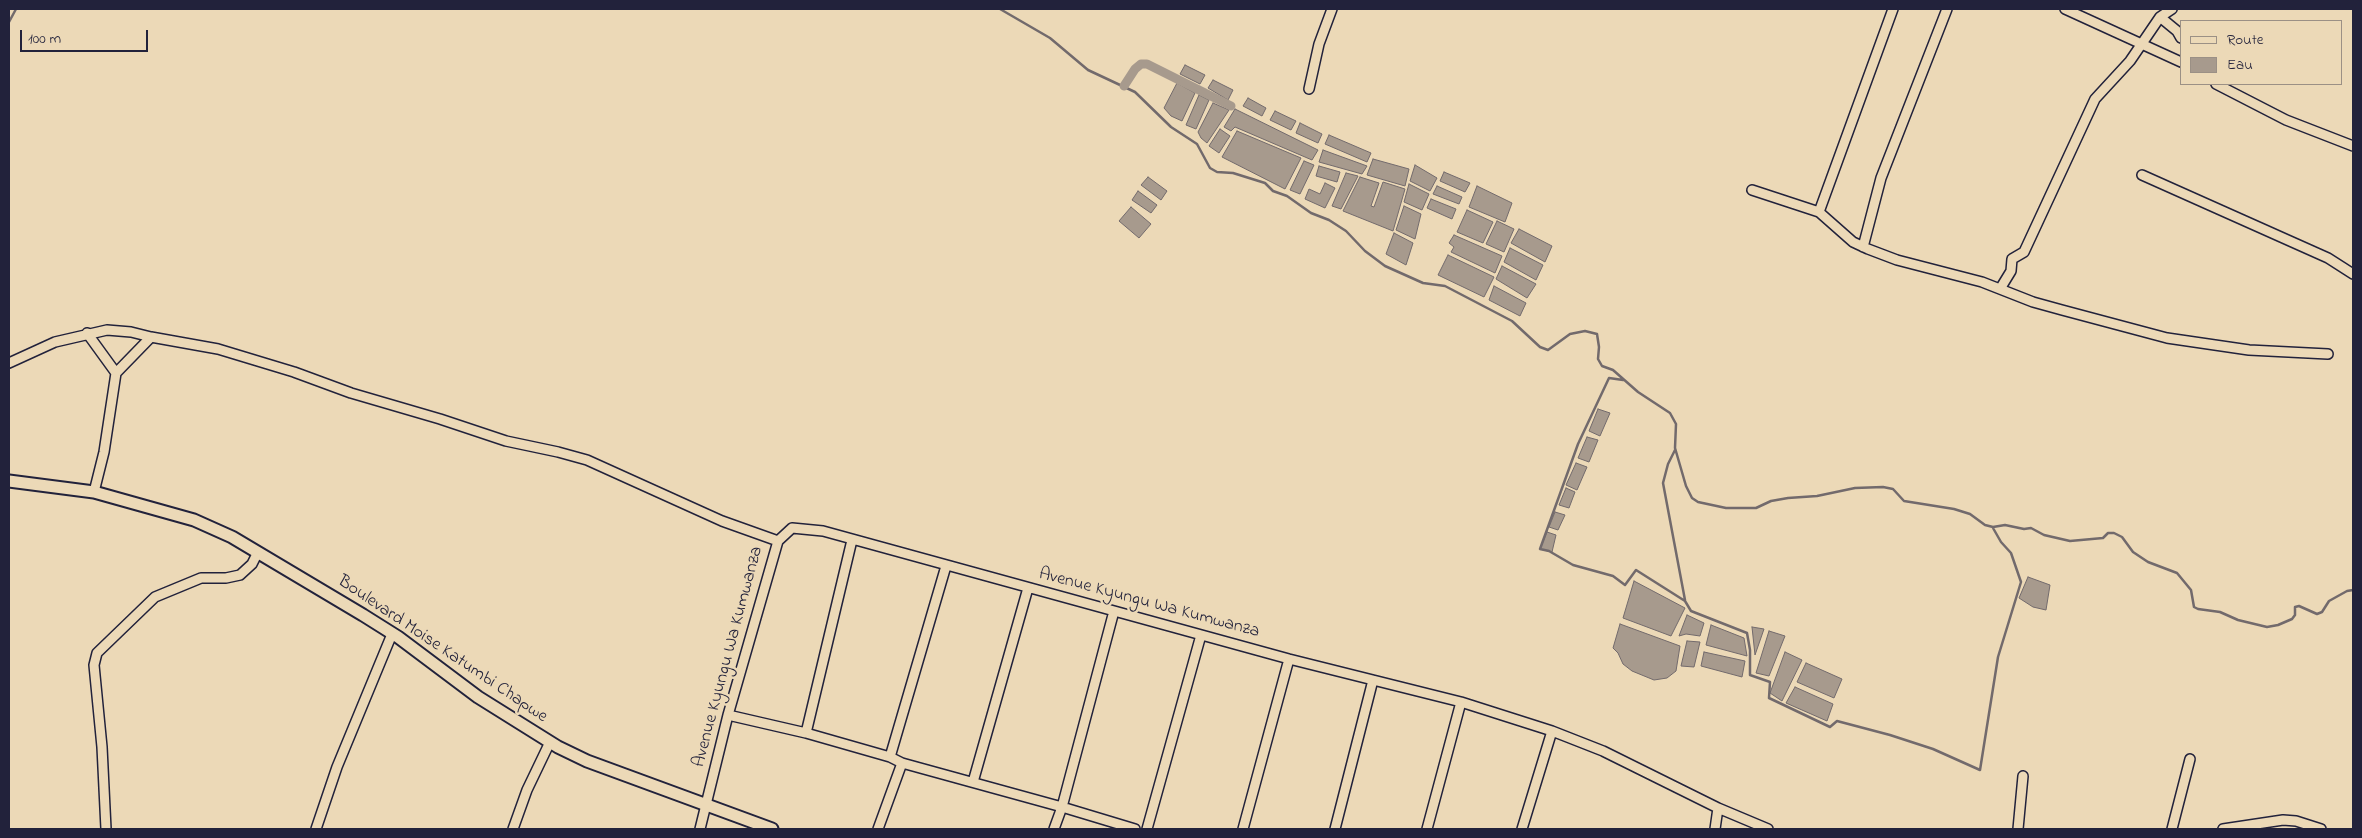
<!DOCTYPE html>
<html>
<head>
<meta charset="utf-8">
<style>
	body { margin:0 }
	#map { position:relative; width:2362px; height:838px; overflow:hidden; background:#ecd9b7; font-family:"Indie Flower",sans-serif }
	canvas { display:block }
	.frame { position:absolute; inset:0; border:10px solid #22223b; pointer-events:none }
	.legend { position:absolute; left:2180px; top:20px; width:162px; height:65px; box-sizing:border-box; background:#ecd9b7; border:1px solid #9b9085; margin:0; padding:6px 9px; list-style:none; font-size:15px; color:#22223b }
	.legend li { display:flex; align-items:center; gap:10px; height:25px }
	.legend b { width:25px; border:1px solid #9b9085 }
	.scale { position:absolute; left:20px; top:30px; width:128px; height:22px; box-sizing:border-box; border:2px solid #22223b; border-top:0; padding-left:6px; font-size:15px; line-height:18px; white-space:nowrap; color:#22223b; -webkit-text-stroke:4px #ecd9b7; paint-order:stroke }
</style>
</head>
<body>
<div id="map">
<canvas width="2362" height="838"></canvas>
<div class="frame"></div>
<ul class="legend">
<li><b style="height:6px;background:#ecd9b7"></b>Route</li>
<li><b style="height:14px;background:#a79a8d"></b>Eau</li>
</ul>
<div class="scale">100 m</div>
</div>
<script>
const ctx = document.querySelector('canvas').getContext('2d');
ctx.lineJoin = 'round';
function paint(path, color) {
  ctx.fillStyle = color;
  ctx.fill(path, 'evenodd');
}
function poly(rows) {
  const path = new Path2D();
  for (const r of rows) {
    path.moveTo(r[0], r[1]);
    for (let i = 2; i < r.length; i += 2) path.lineTo(r[i], r[i + 1]);
  }
  return path;
}
function strokePath(path, color, width, dash) {
  ctx.strokeStyle = color;
  ctx.lineWidth = width;
  ctx.lineCap = dash ? 'butt' : 'round';
  ctx.setLineDash(dash || []);
  ctx.stroke(path);
}
function write(font, color, halo, rows, align = 'center') {
  ctx.font = font + ' "Indie Flower",sans-serif';
  ctx.lineWidth = 5;
  ctx.setLineDash([]);
  ctx.textBaseline = 'middle';
  ctx.strokeStyle = halo;
  ctx.fillStyle = color;
  for (const [text, x, y, turn = 0] of rows) {
    ctx.save();
    ctx.translate(x, y);
    ctx.rotate((+turn || 0) * Math.PI / 180);
    ctx.textAlign = isNaN(turn) ? turn : align;
    if (halo) ctx.strokeText(text, 0, 0);
    ctx.fillText(text, 0, 0);
    ctx.restore();
  }
}
const water = poly([
	[1185,65,1205,75,1200,84,1180,74,1185,65],
	[1213,80,1233,90,1228,100,1208,88,1213,80],
	[1177,83,1195,93,1182,121,1171,116,1164,108,1177,83],
	[1199,95,1209,100,1196,129,1186,125,1199,95],
	[1248,98,1266,108,1262,116,1243,106,1248,98],
	[1213,103,1229,110,1207,143,1201,138,1198,132,1213,103],
	[1235,109,1318,150,1312,160,1235,127,1231,131,1224,127,1235,109],
	[1275,111,1296,121,1291,130,1270,120,1275,111],
	[1300,123,1322,134,1318,143,1296,133,1300,123],
	[1220,129,1230,136,1219,153,1209,146,1220,129],
	[1237,131,1301,158,1285,189,1222,157,1237,131],
	[1329,135,1371,153,1367,162,1325,144,1329,135],
	[1323,150,1367,166,1362,174,1319,162,1323,150],
	[1373,159,1409,169,1405,186,1367,175,1373,159],
	[1304,161,1314,165,1300,194,1290,190,1304,161],
	[1415,165,1437,178,1430,191,1410,181,1415,165],
	[1319,166,1340,172,1337,182,1316,176,1319,166],
	[1444,172,1470,183,1465,192,1440,181,1444,172],
	[1346,173,1358,176,1341,209,1332,206,1346,173],
	[1148,177,1167,191,1161,200,1141,185,1148,177],
	[1360,177,1379,183,1371,206,1374,207,1383,182,1405,189,1393,231,1343,211,1360,177],
	[1325,183,1335,188,1325,208,1305,199,1309,189,1320,194,1325,183],
	[1409,184,1429,194,1422,210,1404,202,1409,184],
	[1437,186,1462,197,1459,204,1433,194,1437,186],
	[1477,186,1512,203,1505,222,1469,207,1477,186],
	[1138,191,1157,205,1151,213,1132,200,1138,191],
	[1431,199,1456,209,1452,219,1427,208,1431,199],
	[1404,206,1421,214,1415,239,1396,230,1404,206],
	[1131,207,1151,224,1139,238,1119,221,1131,207],
	[1467,210,1493,222,1483,243,1457,232,1467,210],
	[1497,221,1514,229,1504,252,1486,244,1497,221],
	[1519,229,1552,246,1545,262,1511,243,1519,229],
	[1394,233,1413,243,1406,265,1386,254,1394,233],
	[1454,235,1502,256,1495,273,1451,252,1454,247,1449,243,1454,235],
	[1510,248,1543,265,1536,280,1504,262,1510,248],
	[1448,255,1494,277,1484,297,1438,275,1448,255],
	[1502,266,1536,284,1527,298,1496,279,1502,266],
	[1494,286,1526,303,1520,316,1489,300,1494,286],
	[1598,409,1610,413,1600,436,1589,431,1598,409],
	[1587,437,1598,440,1589,462,1578,458,1587,437],
	[1576,463,1587,467,1577,490,1566,485,1576,463],
	[1566,488,1575,492,1569,508,1559,505,1566,488],
	[1555,512,1565,515,1558,530,1549,527,1555,512],
	[1547,532,1556,535,1552,552,1540,549,1547,532],
	[2028,577,2050,585,2046,610,2033,607,2019,598,2028,577],
	[1634,581,1685,608,1671,636,1623,618,1634,581],
	[1687,615,1704,623,1700,636,1686,634,1679,636,1687,615],
	[1620,624,1680,646,1676,671,1667,678,1654,680,1632,671,1623,664,1618,653,1613,648,1620,624],
	[1711,625,1744,638,1747,656,1706,645,1711,625],
	[1752,627,1764,629,1755,655,1752,627],
	[1769,631,1785,636,1769,676,1756,673,1769,631],
	[1687,641,1700,642,1694,667,1681,666,1687,641],
	[1704,652,1745,661,1742,677,1701,666,1704,652],
	[1785,652,1802,660,1782,701,1770,693,1785,652],
	[1806,663,1842,679,1834,698,1797,682,1806,663],
	[1795,687,1833,704,1827,721,1786,703,1795,687]
]);
paint(water, '#a79a8d');
strokePath(water, '#726a6c', 1);
strokePath(poly([
	[1000,9,1050,38,1088,70,1135,92,1171,127,1197,144,1210,168,1217,172,1233,173,1265,183,1273,191,1287,196,1311,213,1329,220,1346,231,1365,251,1385,266,1423,283,1445,286,1512,321,1540,347,1548,350,1570,334,1585,331,1597,334,1599,347,1598,359,1602,366,1613,370,1638,392,1670,413,1676,424,1675,448,1686,486,1692,498,1698,502,1726,508,1756,508,1771,501,1788,498,1817,496,1855,488,1883,487,1893,489,1904,501,1954,509,1970,514,1985,525,1993,527,2005,525,2024,529,2031,528,2044,535,2070,541,2103,538,2108,533,2114,533,2122,537,2133,552,2148,562,2177,573,2191,590,2194,607,2198,609,2220,612,2238,620,2267,627,2278,625,2292,619,2295,615,2295,607,2299,606,2317,614,2322,612,2329,601,2347,591,2353,590],
	[9,22,16,9],
	[1623,380,1609,378,1578,444,1540,549,1549,551,1573,565,1613,576,1625,585,1636,570,1685,601,1691,611,1747,633,1750,650,1750,675,1770,682,1769,698,1830,727,1837,721,1890,735,1933,749,1980,770,1998,657,2021,582,2011,553,2001,542,1993,528],
	[1675,450,1668,464,1663,483,1685,600]
]), '#726a6c', 2.5);
strokePath(poly([
	[1124,86,1135,69,1141,64,1147,64,1231,106]
]), '#a79a8d', 9);
const minor = poly([
	[2065,9,2181,62],
	[2160,17,2177,31,2181,38],
	[2216,84,2286,120,2353,146],
	[1309,89,1319,44,1332,9],
	[2142,175,2328,258,2353,274],
	[1752,190,1819,212,1853,242,1868,249,1897,260,1982,282,2033,302,2062,310,2167,338,2249,350,2328,354],
	[1819,212,1893,9],
	[1863,247,1881,178,1947,9],
	[2000,289,2011,271,2012,259,2024,252,2095,99,2130,61,2160,17,2172,9],
	[87,333,116,373],
	[9,363,55,342,107,330,131,332,151,337,218,349,294,372,351,393,440,419,506,441,558,452,587,460,722,521,778,541],
	[94,492,104,452,116,373,151,337],
	[728,715,806,733,890,757,902,763,1062,807,1135,829],
	[806,733,852,540],
	[890,757,946,566],
	[973,782,1028,588],
	[106,829,102,747,94,665,97,653,155,597,201,578,226,578,240,575,252,564,258,552],
	[316,829,337,767,392,634],
	[513,829,527,790,550,742],
	[700,829,728,715,778,541,792,528,823,531,1289,659,1461,702,1552,731,1603,751,1718,808,1768,829],
	[878,829,902,763],
	[1054,829,1062,807,1114,611],
	[1147,829,1201,635],
	[1243,829,1289,659],
	[1335,829,1373,680],
	[1427,829,1461,702],
	[1522,829,1552,731],
	[1715,829,1718,808],
	[2018,829,2023,776],
	[2172,829,2190,759],
	[2223,829,2283,820,2296,821,2321,829]
]);
const tertiary = poly([
	[9,481,94,492,194,520,232,537,363,615,398,637,478,697,558,747,587,761,772,829]
]);
strokePath(minor, '#22223b', 12);
strokePath(tertiary, '#22223b', 15);
strokePath(minor, '#ecd9b7', 9);
strokePath(tertiary, '#ecd9b7', 11);
write('18px', '#22223b', '#ecd9b7', [
	["Avenue Kyungu Wa Kumwanza",1149,604,15],
	["Boulevard Moise Katumbi Chapwe",442,650,34],
	["Avenue Kyungu Wa Kumwanza",729,657,-75]
]);
</script>
</body>
</html>
